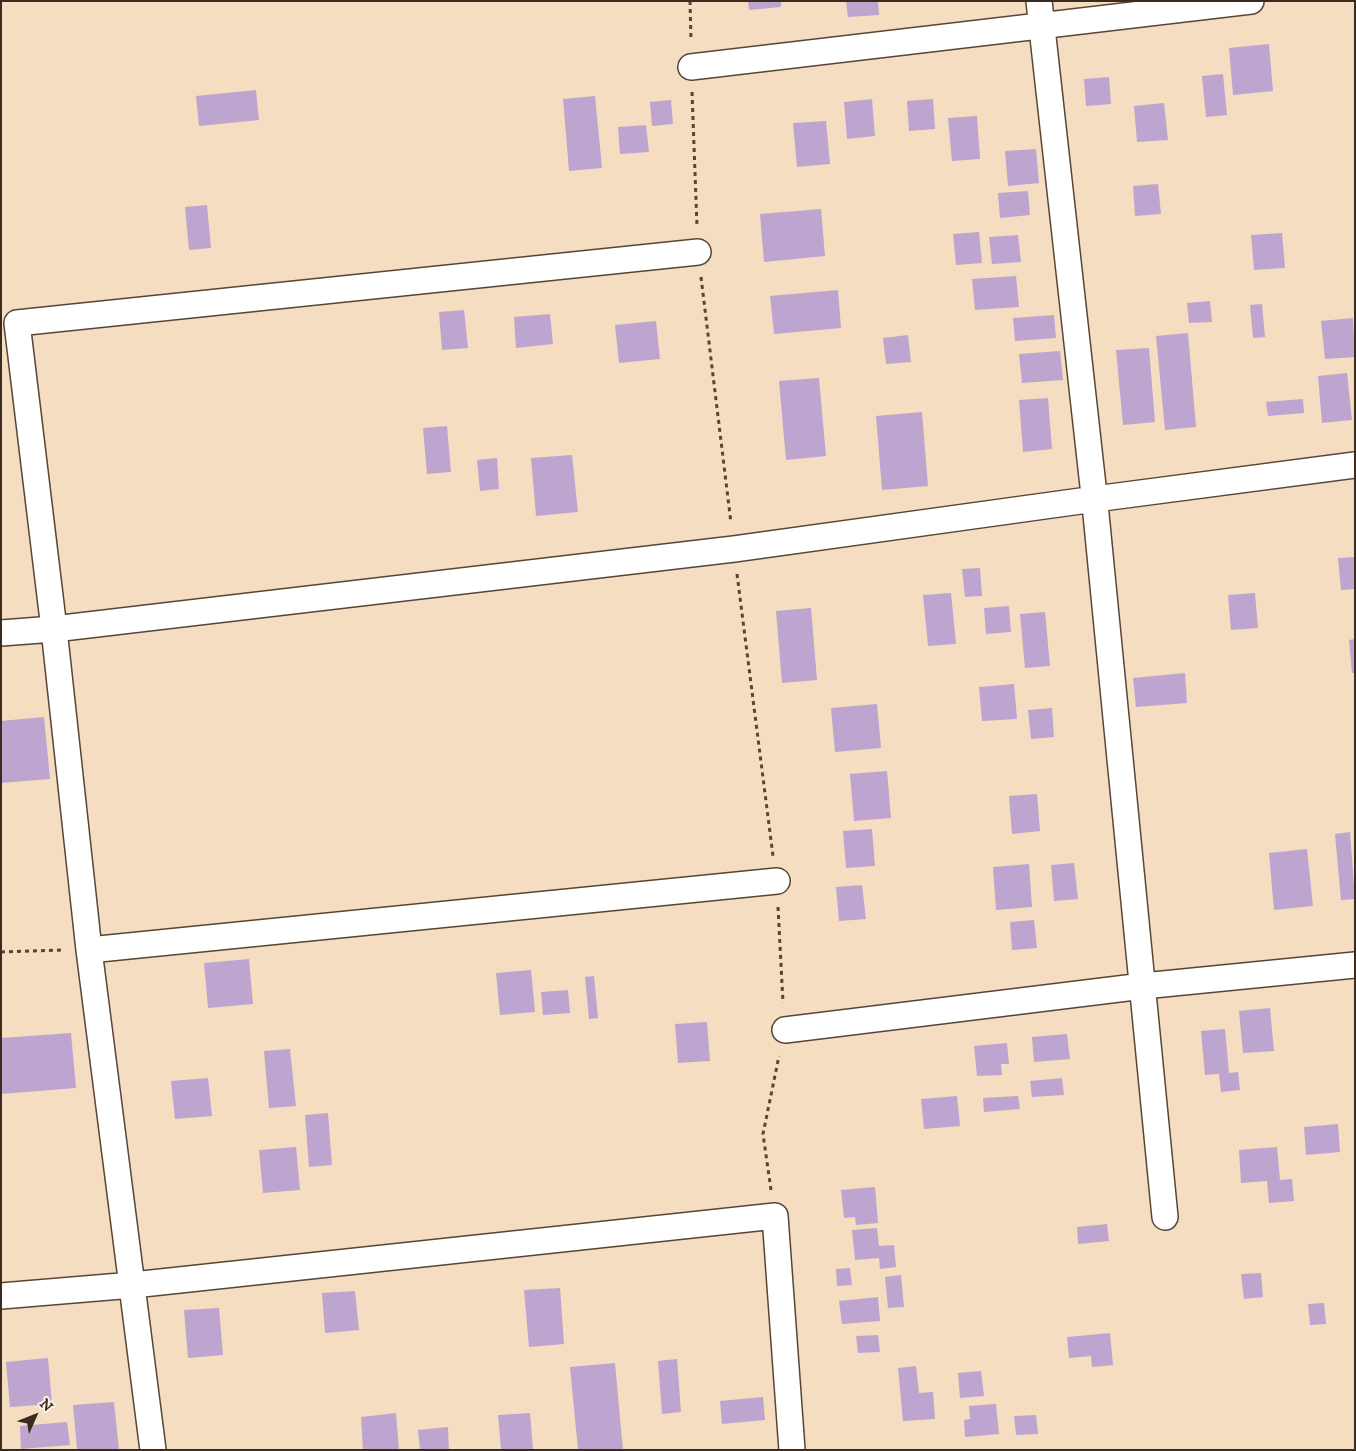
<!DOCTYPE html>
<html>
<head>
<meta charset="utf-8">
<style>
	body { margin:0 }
	#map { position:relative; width:1356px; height:1451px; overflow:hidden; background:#f4ddc0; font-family:"IM FELL DW Pica",serif }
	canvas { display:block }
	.frame { position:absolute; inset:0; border:2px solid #3b2a1e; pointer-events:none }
	.north { position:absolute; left:10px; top:1391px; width:50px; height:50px; -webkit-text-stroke:4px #f7f3e8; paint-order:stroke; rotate:46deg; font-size:14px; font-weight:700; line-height:20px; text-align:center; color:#3b2a1e }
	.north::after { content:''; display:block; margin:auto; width:18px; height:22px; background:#3b2a1e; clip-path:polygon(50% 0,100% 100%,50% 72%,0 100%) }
</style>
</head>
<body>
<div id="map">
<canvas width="1356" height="1451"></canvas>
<div class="frame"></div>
<div class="north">N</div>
</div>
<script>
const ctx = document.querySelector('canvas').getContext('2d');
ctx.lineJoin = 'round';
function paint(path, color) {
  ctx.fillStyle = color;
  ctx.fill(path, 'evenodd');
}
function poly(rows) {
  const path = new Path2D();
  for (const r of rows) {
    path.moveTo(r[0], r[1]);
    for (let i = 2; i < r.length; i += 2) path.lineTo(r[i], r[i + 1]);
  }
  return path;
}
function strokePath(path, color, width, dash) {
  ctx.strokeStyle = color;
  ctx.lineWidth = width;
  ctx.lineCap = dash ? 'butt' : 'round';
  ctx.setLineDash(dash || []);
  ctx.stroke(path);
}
paint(poly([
	[748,1,781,1,781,7,749,10],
	[846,1,878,1,879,15,848,17],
	[1269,44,1273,91,1233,95,1229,48],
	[1223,74,1227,115,1206,117,1202,76],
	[1109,77,1111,104,1086,106,1084,79],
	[256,90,259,120,199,126,196,96],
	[595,96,602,168,569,171,563,99],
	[872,99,875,136,847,139,844,102],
	[933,99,935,129,909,131,907,101],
	[671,100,673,124,652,126,650,102],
	[1164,103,1168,140,1137,142,1134,106],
	[977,116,980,159,952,161,948,118],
	[826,121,830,164,797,167,793,123],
	[646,125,649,152,620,154,618,127],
	[1036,149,1039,183,1008,186,1005,151],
	[1158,184,1161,214,1135,216,1133,186],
	[1028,191,1030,215,1000,218,998,193],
	[207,205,211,248,189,250,185,207],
	[821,209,825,256,764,262,760,214],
	[979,232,982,263,956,265,953,234],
	[1282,233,1285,268,1254,270,1251,235],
	[1018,235,1021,262,992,264,989,237],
	[1016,276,1019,307,975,310,972,279],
	[838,290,841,328,774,334,770,296],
	[1210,301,1212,322,1189,323,1187,303],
	[1262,304,1265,337,1253,338,1250,305],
	[464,310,468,348,442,350,439,312],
	[550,314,553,344,516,348,514,317],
	[1054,315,1056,338,1015,341,1013,318],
	[1353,318,1355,357,1325,359,1321,321],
	[656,321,660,359,619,363,615,325],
	[1188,333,1196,427,1165,430,1156,336],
	[908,335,911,362,886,364,883,338],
	[1149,348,1155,422,1123,425,1116,350],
	[1060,351,1063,380,1022,383,1019,354],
	[1347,373,1352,420,1322,423,1318,376],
	[819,378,826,456,786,460,779,381],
	[1048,398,1052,449,1023,452,1019,400],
	[1303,399,1304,413,1268,416,1266,402],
	[922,412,928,486,882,490,876,416],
	[447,426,451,472,427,474,423,428],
	[572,455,578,512,536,516,531,458],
	[497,458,499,489,480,491,477,460],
	[1355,557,1355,589,1341,590,1338,558],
	[980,568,982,596,965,597,962,569],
	[951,593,956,644,928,646,923,595],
	[1255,593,1258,628,1231,630,1228,595],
	[1009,606,1011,632,986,634,984,608],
	[811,608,817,680,782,683,776,611],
	[1045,612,1050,666,1025,668,1020,614],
	[1355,639,1355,673,1352,673,1349,640],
	[1185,673,1187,703,1136,707,1133,678],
	[1014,684,1017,719,982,721,979,687],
	[877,704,881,748,835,752,831,708],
	[1052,708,1054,737,1031,739,1028,710],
	[44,717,50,779,1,783,1,721],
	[887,771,891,818,854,821,850,774],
	[1037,794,1040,831,1012,834,1009,796],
	[872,829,875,866,846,868,843,831],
	[1350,832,1355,899,1341,900,1335,834],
	[1307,849,1313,906,1274,910,1269,853],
	[1074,863,1078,899,1054,901,1051,865],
	[1029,864,1032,907,996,910,993,867],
	[862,885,866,919,839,921,836,887],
	[1034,920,1037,948,1012,950,1010,922],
	[249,959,253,1004,208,1008,204,963],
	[531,970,535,1012,500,1015,496,973],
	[594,976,598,1018,589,1019,585,977],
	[568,990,570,1013,543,1015,541,992],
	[1270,1008,1274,1051,1243,1053,1239,1011],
	[707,1022,710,1061,678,1063,675,1024],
	[1225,1029,1229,1073,1238,1072,1240,1090,1221,1092,1219,1074,1205,1075,1201,1031],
	[71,1033,76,1088,1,1094,1,1038],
	[1067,1034,1070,1059,1034,1062,1032,1037],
	[1007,1043,1009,1064,1001,1064,1002,1075,977,1076,974,1046],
	[290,1049,296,1106,269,1108,264,1051],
	[208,1078,212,1116,175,1119,171,1081],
	[1062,1078,1064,1095,1032,1097,1030,1081],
	[957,1096,960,1126,924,1129,921,1099],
	[1018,1096,1020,1109,984,1112,983,1098],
	[328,1113,332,1165,309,1167,305,1115],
	[1338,1124,1340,1152,1306,1155,1304,1127],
	[296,1147,300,1190,263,1193,259,1150],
	[1277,1147,1280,1180,1292,1179,1294,1201,1269,1203,1267,1181,1241,1183,1239,1150],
	[875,1187,878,1223,856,1225,855,1217,844,1218,841,1190],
	[1107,1224,1109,1241,1078,1244,1077,1227],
	[877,1228,879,1246,894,1245,896,1267,880,1269,879,1258,855,1260,852,1230],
	[850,1268,852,1285,837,1286,836,1269],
	[1261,1273,1263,1297,1244,1299,1241,1274],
	[901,1275,904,1307,888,1308,885,1277],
	[560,1288,564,1344,529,1347,524,1290],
	[355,1291,359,1330,325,1333,322,1293],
	[878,1297,880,1321,842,1324,839,1301],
	[1324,1303,1326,1324,1310,1325,1308,1304],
	[219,1308,223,1355,188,1358,184,1310],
	[1110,1333,1113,1365,1092,1367,1091,1356,1069,1358,1067,1337],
	[878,1335,880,1352,858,1353,856,1336],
	[48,1358,52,1404,10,1407,6,1362],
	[677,1359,681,1412,662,1414,658,1361],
	[615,1363,623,1450,578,1450,570,1367],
	[916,1366,919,1393,933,1392,935,1419,903,1421,898,1368],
	[981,1371,984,1396,960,1398,958,1373],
	[763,1397,765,1420,722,1424,720,1401],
	[114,1402,119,1450,77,1450,73,1405],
	[996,1404,999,1434,965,1437,964,1420,970,1419,969,1406],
	[396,1413,399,1450,363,1450,361,1417],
	[530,1413,533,1450,501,1450,498,1415],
	[1036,1415,1038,1434,1016,1435,1014,1416],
	[67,1422,70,1445,21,1449,20,1426],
	[448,1427,449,1450,420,1450,418,1430]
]), '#bea5cf');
const street = poly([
	[1039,1,1095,504,1165,1217],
	[691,67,1251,1],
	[1,633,54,629,734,549,1095,499,1355,465],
	[89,950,777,881],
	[785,1030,1143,986,1355,965],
	[1,1296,133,1285,775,1216,792,1450],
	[153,1450,89,950,54,629,17,323,698,252]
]);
strokePath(street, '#574536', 28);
strokePath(poly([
	[690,1,691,41],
	[692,92,697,226],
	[701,277,731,523],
	[737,574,773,856],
	[778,907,783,1003],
	[1,952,64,950],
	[771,1190,763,1134,779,1056]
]), '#574536', 3, [4, 4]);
strokePath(street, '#fff', 25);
</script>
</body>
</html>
